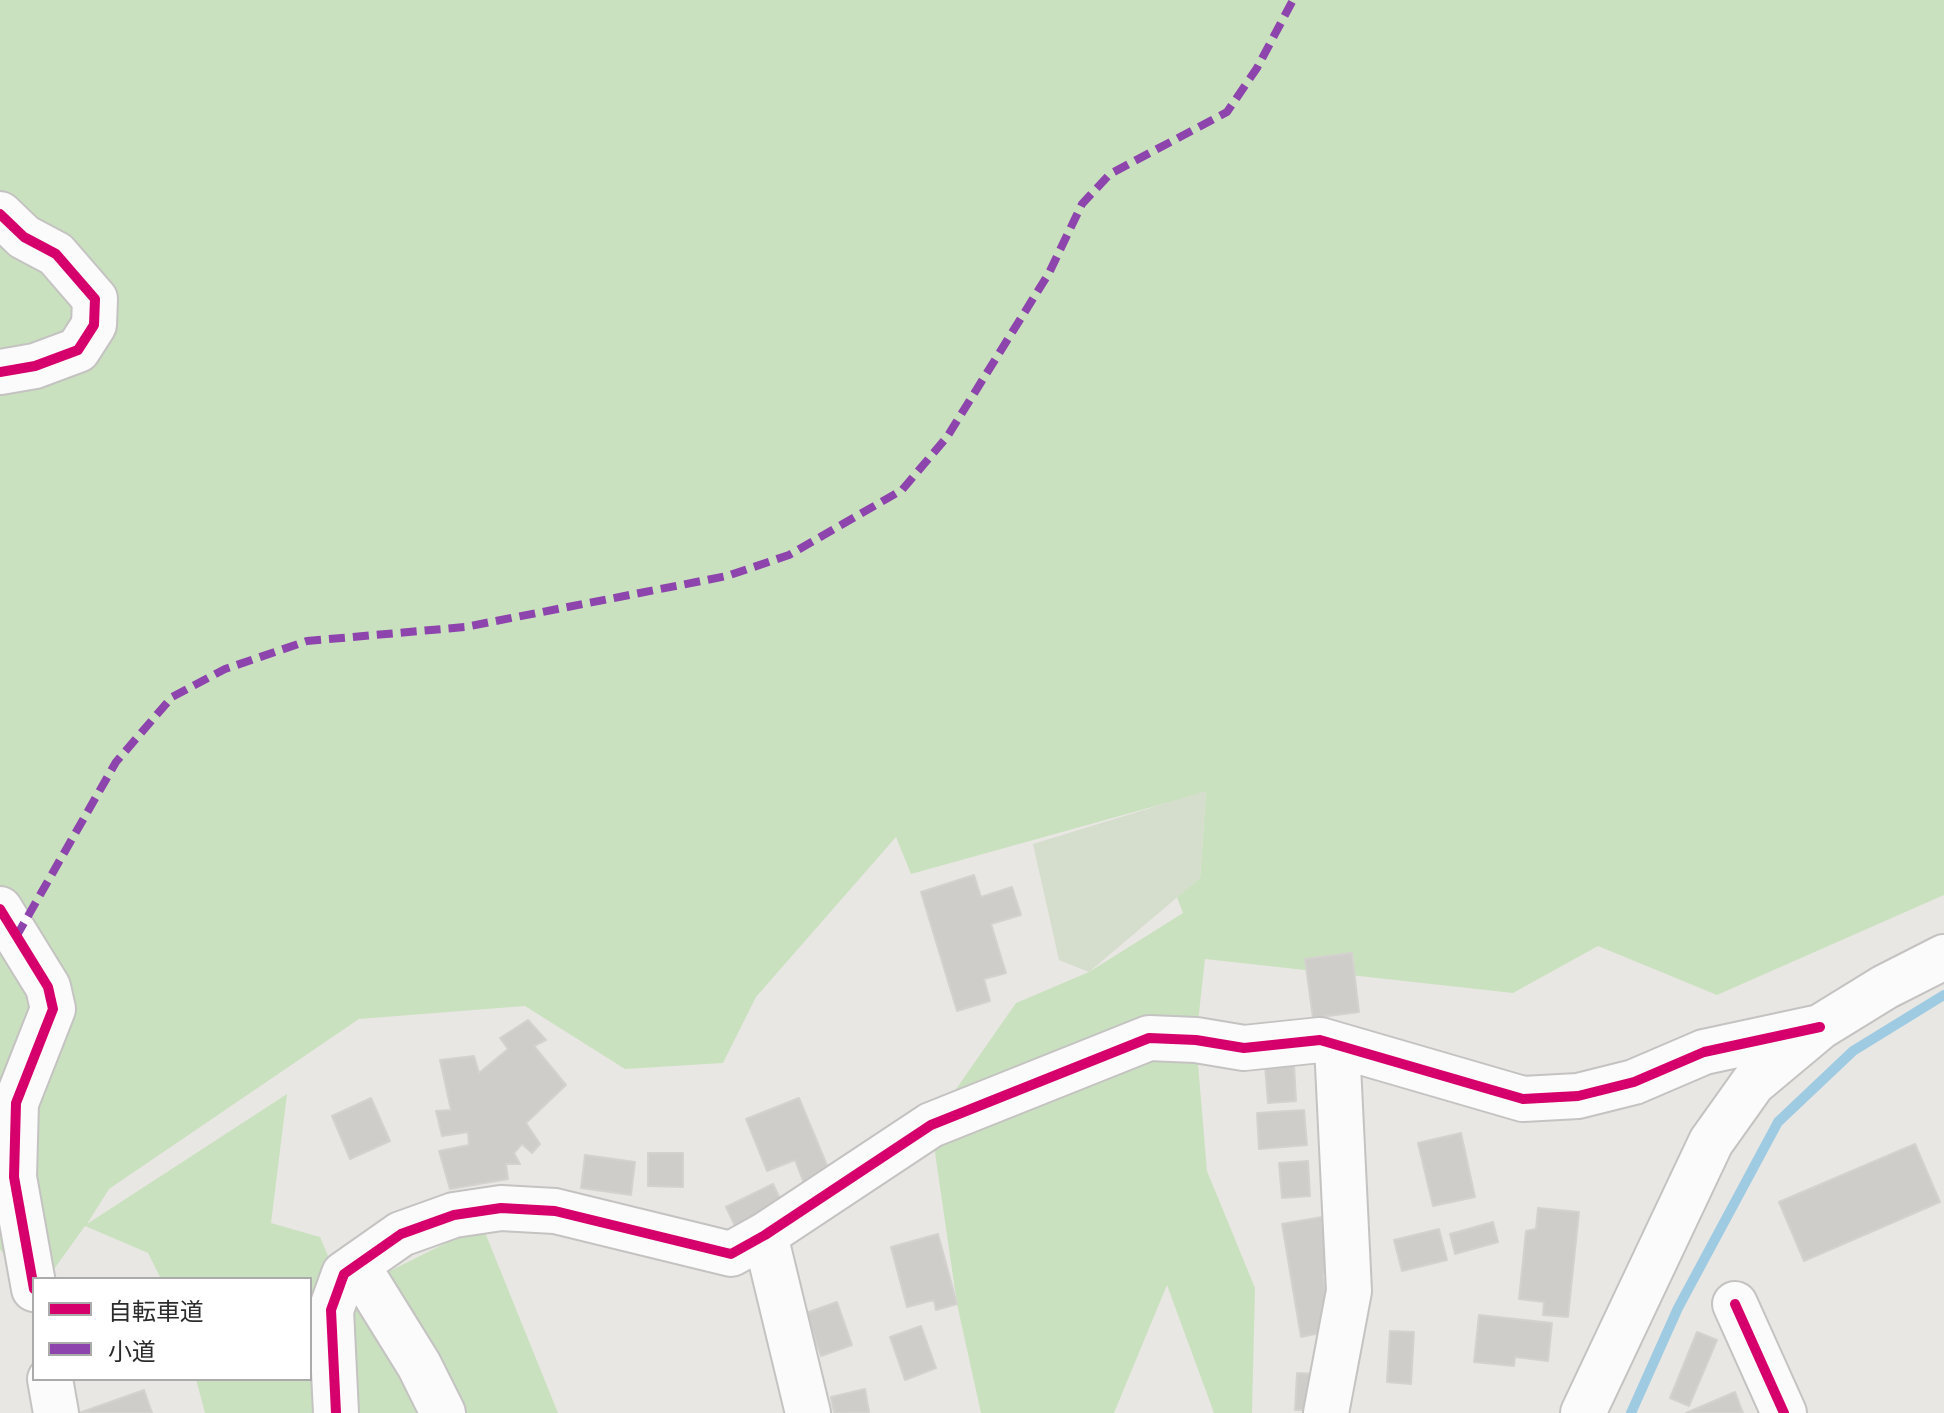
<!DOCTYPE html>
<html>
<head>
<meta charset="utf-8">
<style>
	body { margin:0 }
	#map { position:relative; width:1944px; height:1413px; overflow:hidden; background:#e9e7e3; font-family:Cabin,"Noto Sans JP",sans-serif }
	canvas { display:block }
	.legend { position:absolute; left:32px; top:1277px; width:280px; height:104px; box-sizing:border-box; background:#fff; border:2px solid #ababab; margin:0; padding:10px 14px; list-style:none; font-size:24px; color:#2c2c2c }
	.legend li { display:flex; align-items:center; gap:16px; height:40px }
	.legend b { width:40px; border:2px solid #ababab }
</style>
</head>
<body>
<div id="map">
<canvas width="1944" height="1413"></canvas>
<ul class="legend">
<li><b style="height:10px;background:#d6006c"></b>自転車道</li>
<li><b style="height:10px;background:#8e44ad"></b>小道</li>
</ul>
</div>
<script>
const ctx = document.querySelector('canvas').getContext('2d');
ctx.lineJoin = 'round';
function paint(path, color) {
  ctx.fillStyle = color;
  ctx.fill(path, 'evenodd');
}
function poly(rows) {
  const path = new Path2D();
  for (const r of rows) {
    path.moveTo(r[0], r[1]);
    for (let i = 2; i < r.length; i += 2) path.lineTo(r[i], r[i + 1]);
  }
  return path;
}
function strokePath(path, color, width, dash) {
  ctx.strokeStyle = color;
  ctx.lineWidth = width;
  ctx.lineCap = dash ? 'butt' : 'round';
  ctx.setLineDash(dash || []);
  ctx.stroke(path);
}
paint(poly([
	[0,0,1944,0,1944,895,1717,995,1598,946,1513,993,1205,959,1196,1040,1207,1171,1255,1288,1252,1413,1214,1413,1167,1285,1114,1413,981,1413,957,1304,931,1125,1016,1003,1089,972,1183,913,1177,897,1200,878,1206,792,911,874,896,837,756,997,723,1063,625,1069,525,1006,359,1019,109,1189,87,1224,287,1094,271,1223,320,1237,331,1263,356,1294,420,1413,205,1413,196,1379,310,1379,310,1279,161,1279,148,1253,85,1226,34,1297,0,1249],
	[482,1225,558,1413,467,1413,455,1384,386,1273]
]), '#cae1bf');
paint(poly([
	[1206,791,1200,878,1089,972,1059,960,1033,844]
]), '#d5ddcc');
strokePath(poly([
	[1631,1413,1678,1308,1778,1122,1853,1051,1944,995]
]), '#9ecbe2', 10);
const building = poly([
	[974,875,981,897,1012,887,1021,915,991,924,1006,973,984,979,990,1001,957,1011,921,892,974,875],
	[1352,953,1359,1012,1313,1018,1305,959,1352,953],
	[528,1020,546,1040,534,1046,566,1085,526,1123,540,1144,532,1153,522,1144,514,1153,520,1164,506,1164,508,1179,450,1189,439,1151,469,1145,468,1132,442,1136,436,1111,451,1110,440,1060,474,1056,479,1073,508,1049,500,1038,528,1020],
	[1294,1065,1296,1101,1268,1103,1265,1066,1294,1065],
	[371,1098,390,1141,350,1159,332,1116,371,1098],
	[799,1098,831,1175,805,1186,795,1160,767,1171,746,1119,799,1098],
	[1304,1110,1307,1145,1259,1149,1257,1113,1304,1110],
	[1461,1133,1475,1197,1433,1206,1418,1143,1461,1133],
	[1915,1144,1940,1202,1804,1261,1779,1202,1915,1144],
	[648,1153,683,1153,683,1187,648,1186,648,1153],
	[585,1155,635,1162,631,1195,581,1188,585,1155],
	[1308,1161,1310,1196,1282,1198,1279,1163,1308,1161],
	[773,1184,785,1209,738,1232,726,1207,773,1184],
	[1538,1208,1579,1212,1568,1317,1543,1315,1544,1302,1519,1299,1526,1231,1536,1229,1538,1208],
	[1322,1217,1331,1272,1323,1274,1330,1319,1325,1332,1301,1337,1282,1224,1322,1217],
	[1493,1222,1498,1242,1455,1254,1450,1234,1493,1222],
	[1439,1229,1447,1260,1402,1271,1394,1240,1439,1229],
	[938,1234,957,1304,936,1310,934,1300,907,1307,891,1247,938,1234],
	[837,1302,852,1345,821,1356,806,1313,837,1302],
	[1479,1315,1552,1323,1548,1361,1515,1357,1514,1366,1474,1362,1479,1315],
	[921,1326,936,1368,905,1380,890,1337,921,1326],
	[1390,1331,1414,1332,1411,1384,1387,1382,1390,1331],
	[1697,1332,1717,1340,1689,1406,1670,1398,1697,1332],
	[1297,1373,1317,1374,1315,1410,1295,1410,1297,1373],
	[865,1389,869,1412,834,1413,831,1397,865,1389],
	[144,1390,152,1413,79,1413,144,1390],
	[1735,1392,1743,1413,1686,1413,1735,1392]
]);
paint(building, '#cecdca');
strokePath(building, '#d4d2cf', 2);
const minor = poly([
	[0,214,24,237,56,254,95,299,94,325,78,350,35,366,0,372],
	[0,909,48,987,53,1009,16,1103,14,1177,34,1289],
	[765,1235,808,1413],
	[357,1265,419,1365,443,1413],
	[1735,1304,1784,1413],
	[50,1379,56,1413],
	[336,1413,331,1310,344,1274,401,1234,454,1215,501,1208,555,1211,731,1254,765,1235,931,1125,1149,1038,1196,1040,1244,1048,1320,1040,1523,1099,1578,1096,1634,1082,1704,1052,1820,1027],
	[1326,1413,1349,1291,1337,1045],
	[1583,1413,1711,1142,1753,1083,1820,1027,1885,987,1944,957]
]);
strokePath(minor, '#c4c3c2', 48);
strokePath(minor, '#fcfbfb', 44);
strokePath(poly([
	[16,937,116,762,172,697,225,669,307,641,465,627,727,576,789,555,902,490,947,437,1049,273,1082,204,1110,174,1227,112,1257,68,1293,0]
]), '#8e44ad', 8, [16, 8]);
strokePath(poly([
	[0,214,24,237,56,254,95,299,94,325,78,350,35,366,0,372],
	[0,909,48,987,53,1009,16,1103,14,1177,34,1289],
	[1735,1304,1784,1413],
	[336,1413,331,1310,344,1274,401,1234,454,1215,501,1208,555,1211,731,1254,765,1235,931,1125,1149,1038,1196,1040,1244,1048,1320,1040,1523,1099,1578,1096,1634,1082,1704,1052,1820,1027]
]), '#d6006c', 10);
</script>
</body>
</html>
